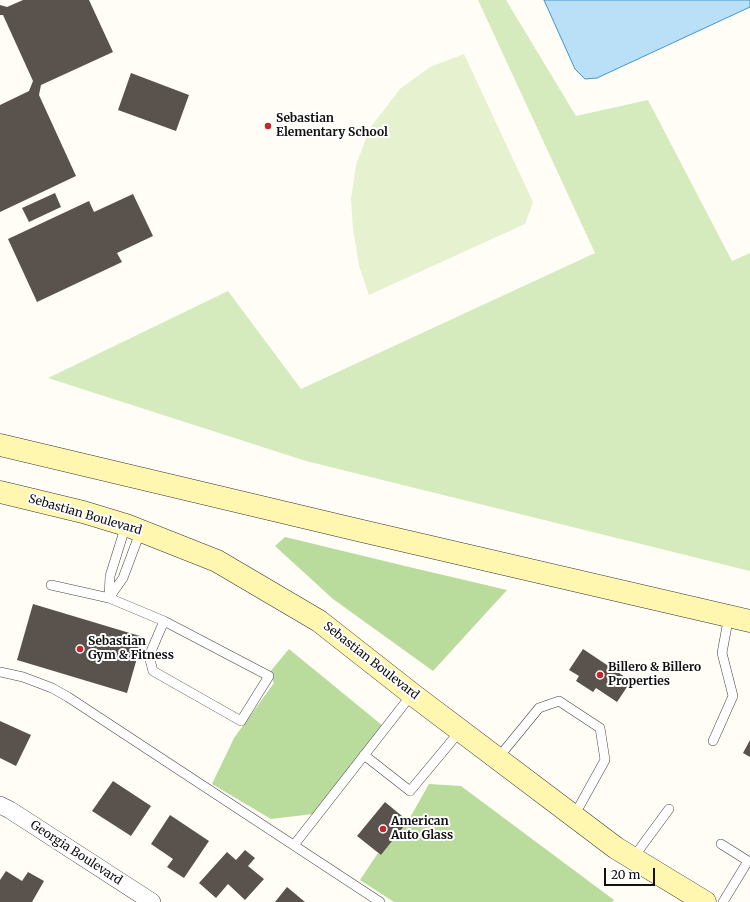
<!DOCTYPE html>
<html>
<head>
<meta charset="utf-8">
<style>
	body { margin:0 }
	#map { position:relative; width:750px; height:902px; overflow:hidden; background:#fffdf5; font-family:Merriweather,serif }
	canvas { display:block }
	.scale { position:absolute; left:604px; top:868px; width:51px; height:18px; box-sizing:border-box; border:2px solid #111; border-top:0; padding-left:5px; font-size:12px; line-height:14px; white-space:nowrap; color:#111; -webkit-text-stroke:3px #fff; paint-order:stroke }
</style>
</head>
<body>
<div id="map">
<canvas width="750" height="902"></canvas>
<div class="scale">20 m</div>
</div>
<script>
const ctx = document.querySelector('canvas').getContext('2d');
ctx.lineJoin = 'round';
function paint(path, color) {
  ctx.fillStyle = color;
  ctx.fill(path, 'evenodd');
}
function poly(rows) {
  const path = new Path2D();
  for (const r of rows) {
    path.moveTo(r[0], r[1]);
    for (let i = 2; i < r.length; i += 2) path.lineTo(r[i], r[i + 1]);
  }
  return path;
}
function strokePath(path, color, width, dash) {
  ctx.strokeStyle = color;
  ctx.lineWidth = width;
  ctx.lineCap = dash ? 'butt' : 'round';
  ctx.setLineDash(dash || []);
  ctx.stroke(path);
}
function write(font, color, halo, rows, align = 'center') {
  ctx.font = font + ' Merriweather,serif';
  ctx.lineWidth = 4;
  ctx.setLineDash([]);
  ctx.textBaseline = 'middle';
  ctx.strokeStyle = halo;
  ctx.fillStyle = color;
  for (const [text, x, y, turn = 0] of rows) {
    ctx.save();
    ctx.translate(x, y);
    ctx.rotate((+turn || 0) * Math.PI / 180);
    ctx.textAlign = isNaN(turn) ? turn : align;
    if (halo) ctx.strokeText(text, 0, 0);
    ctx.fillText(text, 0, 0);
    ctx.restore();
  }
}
paint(poly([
	[478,0,506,0,576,116,648,100,732,261,750,253,750,571,306,461,48,378,228,291,301,389,595,253]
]), '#d5ebbd');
paint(poly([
	[285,537,405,566,507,590,433,671,333,599,275,546],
	[289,649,383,726,313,814,271,819,212,784,234,738,274,683,269,673],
	[429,784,461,786,614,900,612,902,394,902,360,880,378,853,381,855,408,821]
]), '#b9dc9c');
paint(poly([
	[464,54,533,202,525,224,369,295,359,266,353,228,351,199,356,165,370,128,400,89,430,67]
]), '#e6f2cf');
const water = poly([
	[544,0,750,0,750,7,597,78,585,79,575,69,544,0]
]);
paint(water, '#b9e0f7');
strokePath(water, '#3f96cf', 1);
paint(poly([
	[23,0,89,0,113,52,41,85,39,95,76,176,0,212,0,105,29,91,33,81,3,15,0,15,0,5,7,7],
	[131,73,189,95,176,131,118,110],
	[55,193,61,207,29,222,22,208],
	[133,194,153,236,117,253,122,262,37,302,8,239,89,201,94,212],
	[33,604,143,637,127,693,17,660],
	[583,649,631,681,617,702,596,688,593,692,576,681,579,676,569,670],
	[0,721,31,735,16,766,0,758],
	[750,740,750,757,743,753],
	[113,781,151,806,131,836,92,811],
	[385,802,408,821,381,855,357,836],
	[170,815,209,841,184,878,167,867,173,859,151,844],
	[245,850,255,858,248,866,264,879,245,900,228,884,216,898,199,883,227,852,236,860],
	[6,871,22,881,28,872,44,881,32,902,0,902,0,880],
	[287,887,305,902,275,902]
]), '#5a524d');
const lane = poly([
	[51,585,109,598,164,621,269,676,241,721,153,671,149,656,164,621],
	[109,598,123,578,141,530],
	[109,598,110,576,126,525],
	[0,672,23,677,52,688,68,697,380,902],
	[713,741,733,696,722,653,729,615],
	[364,755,410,791,460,731],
	[498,758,539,708,559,701,600,728,605,760,574,816],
	[721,844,748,861,723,902],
	[294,845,412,694],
	[633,858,669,809]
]);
const street = poly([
	[0,805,10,810,152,902]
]);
const secondary = poly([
	[0,445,362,531,750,621],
	[0,492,83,512,126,525,217,561,319,621,412,694,616,848,705,902]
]);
strokePath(lane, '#444', 10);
strokePath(street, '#444', 18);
strokePath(secondary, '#333', 23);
strokePath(lane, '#fff', 9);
strokePath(street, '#fff', 17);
strokePath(secondary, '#fff6b0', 22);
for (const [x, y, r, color] of [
	[268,126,4,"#c4262e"],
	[80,649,4,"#c4262e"],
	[600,675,4,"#c4262e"],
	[383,829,4,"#c4262e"]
]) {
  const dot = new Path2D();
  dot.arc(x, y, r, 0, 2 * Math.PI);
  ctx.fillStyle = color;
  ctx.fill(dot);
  strokePath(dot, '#fff', 1.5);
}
write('bold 12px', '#111', '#fff', [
	["Sebastian",276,119],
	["Elementary School",276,133],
	["Sebastian",88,642],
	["Gym & Fitness",88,656],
	["Billero & Billero",608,668],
	["Properties",608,682],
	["American",391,822],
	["Auto Glass",391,836]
], 'left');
write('12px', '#111', '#fff', [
	["Sebastian Boulevard",85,515,16],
	["Sebastian Boulevard",371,661,38],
	["Georgia Boulevard",76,853,33]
]);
</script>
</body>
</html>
